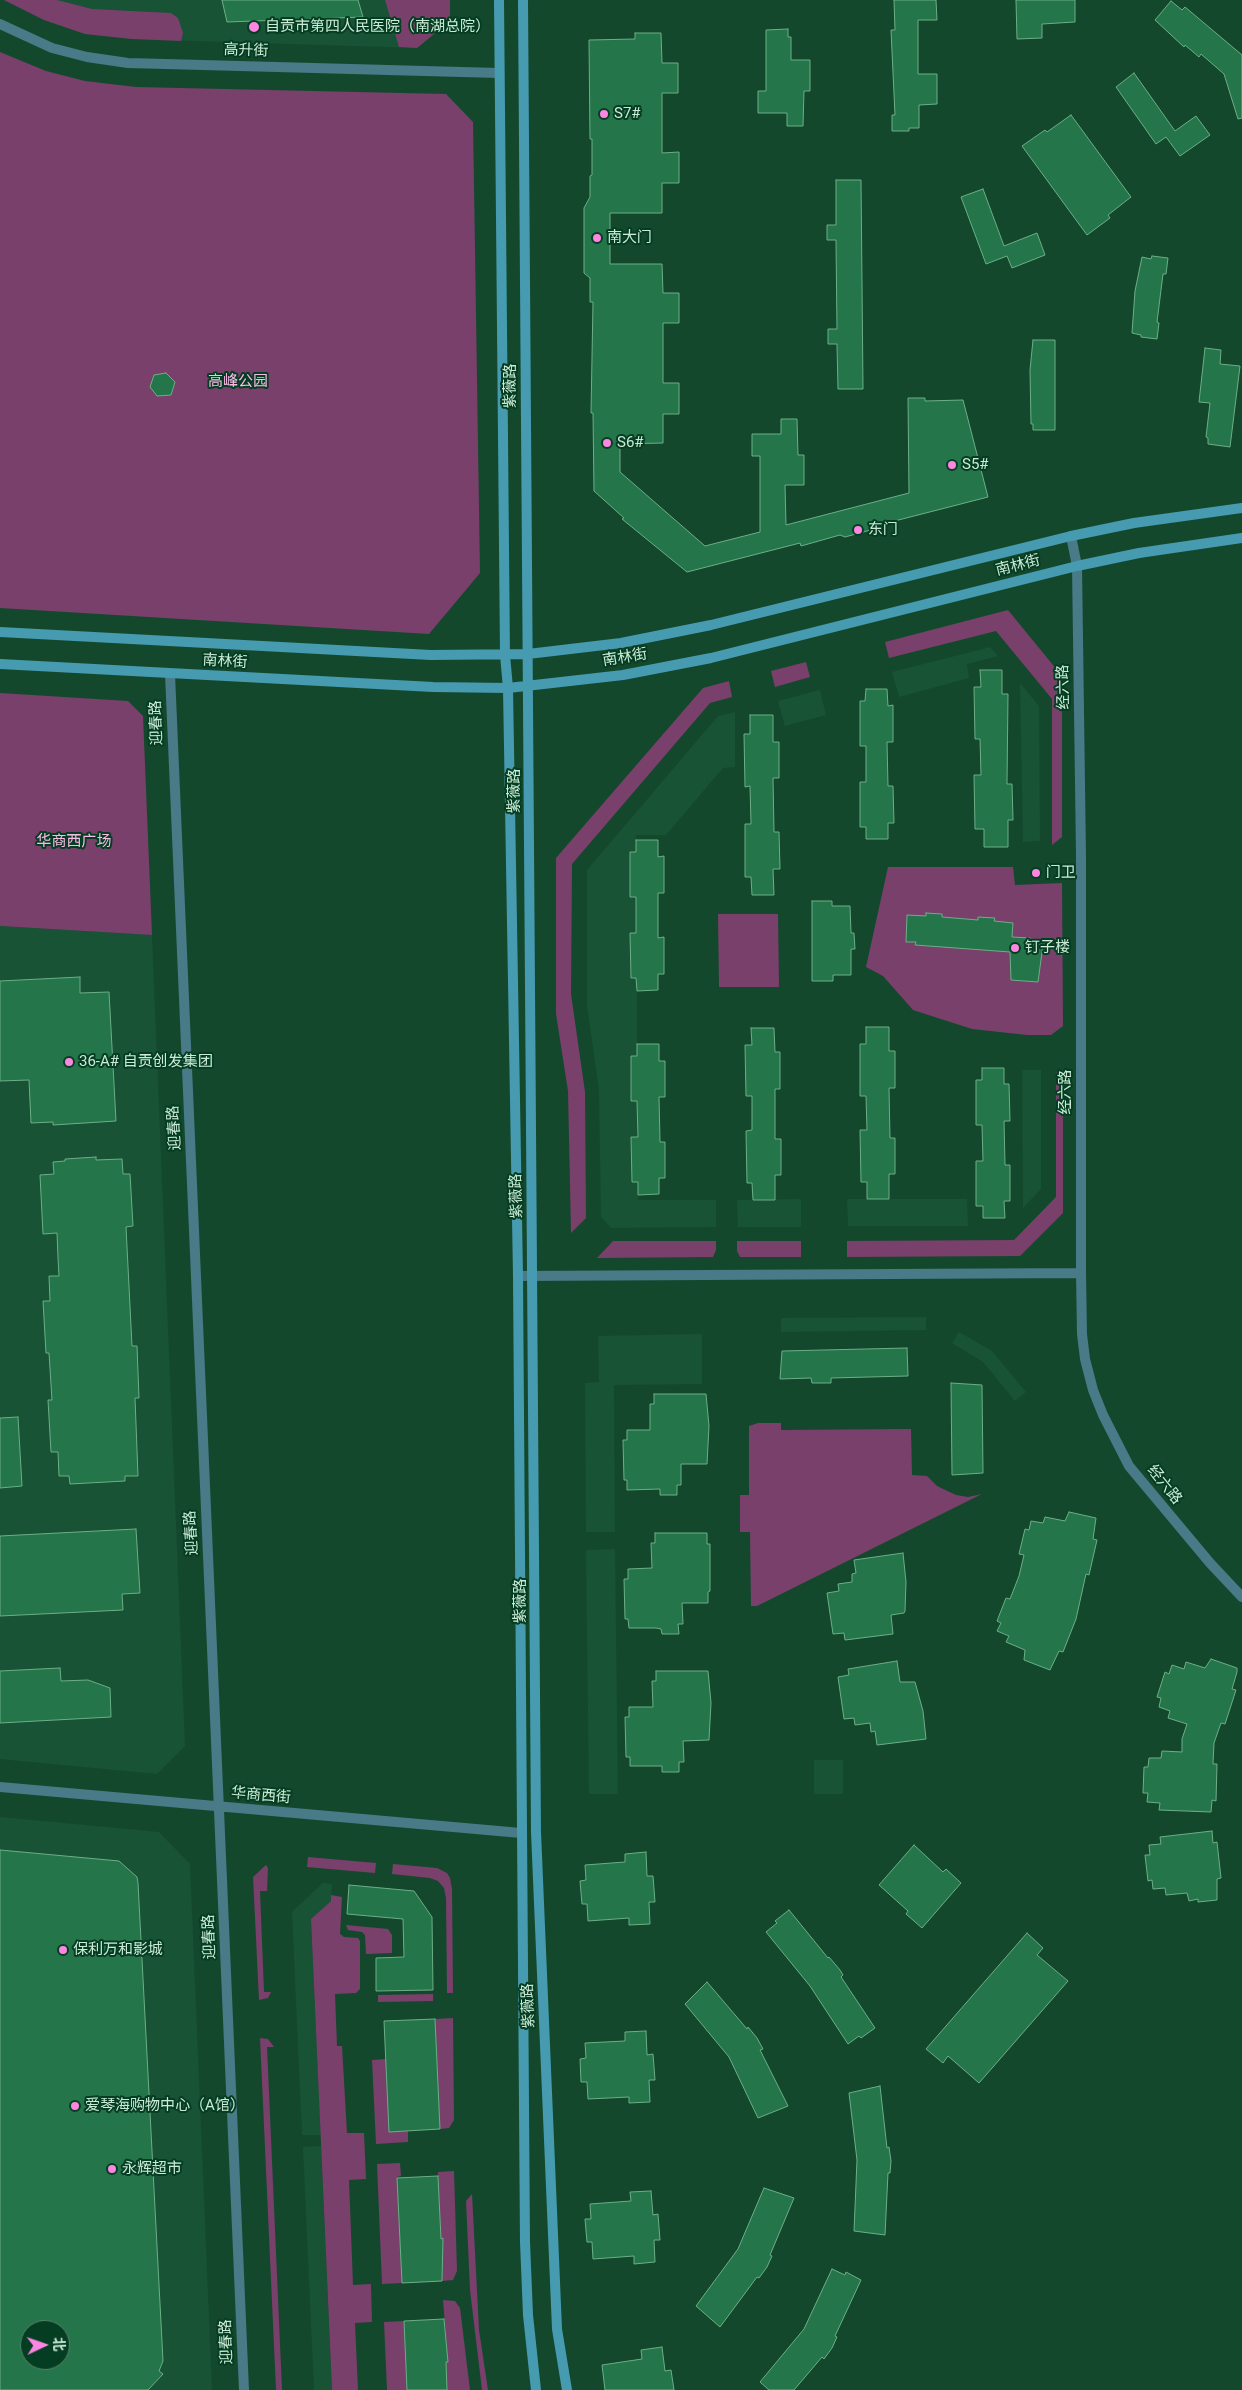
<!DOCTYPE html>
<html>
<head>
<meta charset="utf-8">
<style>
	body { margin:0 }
	#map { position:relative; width:1242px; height:2390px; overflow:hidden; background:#14482d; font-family:Roboto,"Noto Sans SC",sans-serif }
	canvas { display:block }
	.north { position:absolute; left:20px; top:2320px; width:50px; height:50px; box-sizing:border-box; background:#053d23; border:1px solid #54836a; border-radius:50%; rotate:87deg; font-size:14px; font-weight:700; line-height:20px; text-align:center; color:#caebd5 }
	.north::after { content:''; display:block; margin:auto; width:18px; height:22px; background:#fd86e1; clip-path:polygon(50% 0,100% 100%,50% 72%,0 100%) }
</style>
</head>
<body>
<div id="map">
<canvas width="1242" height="2390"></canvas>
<div class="north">北</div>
</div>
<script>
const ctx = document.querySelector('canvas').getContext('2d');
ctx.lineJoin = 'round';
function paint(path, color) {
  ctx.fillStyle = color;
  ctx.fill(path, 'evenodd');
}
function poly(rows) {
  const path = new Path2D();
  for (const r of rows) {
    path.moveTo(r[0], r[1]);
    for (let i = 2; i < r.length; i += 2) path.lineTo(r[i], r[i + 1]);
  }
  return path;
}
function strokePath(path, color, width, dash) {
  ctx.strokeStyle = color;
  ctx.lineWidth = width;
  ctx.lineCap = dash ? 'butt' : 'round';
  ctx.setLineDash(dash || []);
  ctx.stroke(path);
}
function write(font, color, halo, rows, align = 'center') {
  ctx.font = font + ' Roboto,"Noto Sans SC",sans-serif';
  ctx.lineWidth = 4;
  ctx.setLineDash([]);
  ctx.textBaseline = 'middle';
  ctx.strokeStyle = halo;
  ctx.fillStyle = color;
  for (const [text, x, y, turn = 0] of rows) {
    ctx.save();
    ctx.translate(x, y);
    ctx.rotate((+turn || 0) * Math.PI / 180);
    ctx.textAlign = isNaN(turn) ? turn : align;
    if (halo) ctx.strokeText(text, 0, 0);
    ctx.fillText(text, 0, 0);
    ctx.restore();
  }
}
paint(poly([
	[4,0,450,0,450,21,417,48,132,39,85,34,44,20],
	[990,647,998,656,967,664,969,678,899,697,892,672],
	[1020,683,1039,706,1040,841,1023,842],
	[820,690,826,715,785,726,778,701],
	[735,712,735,767,723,768,666,835,636,835,638,1200,716,1200,716,1227,611,1228,601,1217,599,1090,587,1006,587,870,718,716],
	[0,926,152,935,185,1746,157,1774,0,1759],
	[1022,1070,1041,1070,1041,1189,1023,1208],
	[801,1199,801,1227,738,1227,737,1200],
	[847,1199,967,1199,968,1226,848,1226],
	[926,1317,926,1330,781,1332,781,1318],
	[959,1332,992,1351,1026,1392,1015,1401,983,1362,952,1343],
	[702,1334,702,1384,614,1385,615,1532,586,1532,585,1383,599,1382,598,1336],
	[615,1549,618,1794,589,1794,586,1550],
	[814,1760,843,1760,843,1794,814,1794],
	[0,1817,159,1832,190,1864,212,2390,0,2390],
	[30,2330,60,2330,60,2360,30,2360],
	[323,1883,332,1884,331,1901,311,1919,321,2135,302,2135,292,1912],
	[321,2146,332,2390,314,2390,303,2147]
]), '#175334');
paint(poly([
	[4,0,57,0,92,9,171,13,178,18,183,33,181,41,132,39,85,34,44,20],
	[385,0,450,0,450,21,417,48,399,47],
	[0,52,46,71,85,81,136,87,446,94,473,122,480,573,429,634,0,608],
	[1008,610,1062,676,1062,837,1052,845,1052,699,996,631,889,658,885,642],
	[806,662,810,677,775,687,771,671],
	[729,681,732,697,710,703,572,864,571,994,585,1092,586,1218,571,1233,568,1091,556,1014,556,858,703,688],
	[0,693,128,701,143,716,152,935,0,926],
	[888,867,1013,867,1015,885,1062,883,1063,1026,1051,1035,1027,1035,972,1029,913,1010,883,976,866,967],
	[718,914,778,914,779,987,719,987],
	[1056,1072,1063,1079,1063,1213,1020,1256,847,1257,847,1241,1014,1240,1056,1197],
	[613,1241,716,1241,716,1250,713,1257,597,1258],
	[737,1241,801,1241,801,1257,740,1257,737,1251],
	[758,1423,781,1423,781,1430,911,1429,912,1475,927,1476,937,1486,956,1495,968,1497,982,1494,757,1606,751,1606,750,1532,740,1532,740,1495,749,1495,749,1426],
	[308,1857,376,1863,375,1873,307,1867],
	[393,1864,437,1868,447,1873,450,1878,452,1889,453,1993,447,1993,446,1898,444,1888,438,1881,430,1878,392,1874],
	[266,1865,268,1868,267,1891,260,1891,264,1992,271,1992,268,1998,259,2000,253,1877],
	[331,1895,342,1897,340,1934,344,1937,358,1938,360,1941,360,1989,356,1993,335,1994,337,2046,342,2046,347,2133,364,2133,366,2179,349,2180,353,2285,371,2284,372,2322,355,2323,358,2390,332,2390,311,1919,331,1901],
	[346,1925,388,1929,392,1935,392,1953,366,1954,365,1935,362,1932,348,1930],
	[433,1994,433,2001,378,2002,378,1995],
	[453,2018,454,2120,449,2128,440,2129,435,2019],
	[260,2038,268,2039,274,2047,267,2047,282,2390,276,2390],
	[386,2059,408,2131,408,2142,376,2144,372,2060],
	[400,2163,401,2176,397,2177,402,2283,382,2284,377,2164],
	[454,2171,457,2271,453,2280,442,2281,443,2239,441,2239,438,2172],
	[472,2194,479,2330,488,2390,482,2390,470,2290,466,2201],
	[443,2300,455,2301,460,2308,470,2390,447,2390,446,2362,448,2362],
	[404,2321,407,2390,387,2390,384,2322]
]), '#78406b');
const building = poly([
	[222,0,358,0,363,17,227,22,222,0],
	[894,0,936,0,937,20,918,20,918,74,937,74,937,104,919,105,919,128,909,128,909,131,892,131,892,115,895,115,891,30,895,30,894,0],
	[1016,0,1075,0,1075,22,1042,24,1042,38,1017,39,1016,0],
	[1171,1,1182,10,1185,7,1242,55,1242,118,1238,119,1224,74,1201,54,1199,57,1185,45,1184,47,1155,20,1171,1],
	[788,29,788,37,791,37,791,60,810,60,810,91,804,91,803,126,787,126,787,113,758,113,758,91,766,91,766,30,788,29],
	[635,33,661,33,662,63,678,63,678,93,662,93,662,153,679,152,679,183,662,183,662,213,610,213,610,264,662,264,663,293,679,293,679,323,663,323,663,383,679,383,679,414,663,414,663,443,620,444,620,472,705,546,760,532,760,456,752,456,752,434,781,434,781,419,797,419,798,455,804,455,804,485,785,485,786,525,909,493,908,398,925,398,925,401,963,400,988,497,879,525,878,528,845,537,840,535,801,546,800,543,687,572,622,519,624,518,594,491,593,413,591,413,593,302,590,302,590,278,584,273,584,208,590,197,590,176,592,175,592,139,590,139,589,40,635,39,635,33],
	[1134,73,1175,131,1196,116,1210,135,1180,156,1166,137,1156,144,1116,87,1134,73],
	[1071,115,1131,197,1108,215,1110,218,1087,235,1022,146,1045,130,1047,132,1071,115],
	[836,180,861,180,863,389,838,389,837,344,828,344,828,329,837,329,836,240,827,240,827,225,836,225,836,180],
	[983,189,1004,246,1037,233,1045,255,1012,268,1007,256,986,264,961,197,983,189],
	[1152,256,1168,258,1166,274,1163,274,1157,322,1159,323,1157,339,1141,337,1141,335,1132,333,1135,291,1142,257,1151,259,1152,256],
	[1033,340,1055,340,1055,430,1033,430,1033,424,1031,424,1030,370,1033,340],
	[1205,348,1221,350,1220,364,1240,366,1230,447,1208,444,1208,438,1206,437,1210,403,1199,402,1205,348],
	[166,373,175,382,171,395,157,396,150,387,154,375,166,373],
	[980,670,1002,670,1002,694,1008,694,1007,784,1012,784,1013,820,1008,820,1008,847,984,847,984,829,975,829,974,775,981,775,980,739,975,739,974,687,981,687,980,670],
	[866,689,887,689,888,706,893,705,893,742,887,742,888,786,893,786,894,823,888,823,888,839,866,839,866,827,860,827,860,782,866,782,866,746,860,746,860,701,865,701,866,689],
	[750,715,773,715,773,742,779,742,779,778,773,778,774,832,779,832,780,869,773,869,774,895,752,895,751,877,745,877,745,824,751,824,750,786,745,787,744,734,750,734,750,715],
	[636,840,658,840,658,857,664,856,664,893,658,893,658,938,664,937,664,974,658,974,658,990,637,991,636,978,631,978,630,933,636,933,636,897,630,897,630,852,636,852,636,840],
	[812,901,832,901,832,906,850,906,851,933,854,933,855,949,851,949,851,975,833,975,833,981,812,981,812,901],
	[926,913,942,914,942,917,978,920,978,917,995,918,994,921,1013,923,1012,937,1030,938,1030,944,1043,945,1038,982,1011,980,1010,952,915,945,916,942,906,942,907,915,926,916,926,913],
	[80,977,80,993,109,992,116,1121,53,1125,53,1122,31,1123,29,1080,0,1081,0,981,80,977],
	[866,1027,889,1027,889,1051,895,1051,895,1088,889,1088,890,1138,895,1138,895,1174,889,1174,889,1199,867,1199,867,1182,861,1182,860,1130,867,1130,866,1096,860,1096,860,1044,866,1044,866,1027],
	[751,1028,774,1028,775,1052,780,1052,780,1089,775,1089,775,1139,781,1139,781,1175,775,1175,775,1200,753,1200,752,1183,747,1183,746,1131,752,1130,752,1096,746,1096,745,1045,752,1045,751,1028],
	[637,1044,659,1044,659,1061,665,1061,665,1097,659,1097,660,1142,665,1142,665,1178,659,1178,659,1194,638,1195,638,1182,632,1182,631,1137,638,1137,637,1101,631,1101,631,1056,637,1056,637,1044],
	[982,1068,1004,1068,1004,1084,1009,1084,1010,1121,1004,1121,1005,1165,1010,1165,1010,1201,1004,1201,1005,1218,983,1218,983,1206,976,1206,976,1161,983,1161,982,1125,976,1125,976,1080,982,1080,982,1068],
	[96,1157,96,1160,122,1159,123,1174,130,1174,133,1226,126,1227,132,1346,137,1346,139,1398,135,1398,138,1476,125,1476,125,1481,70,1484,69,1476,59,1476,58,1452,51,1452,48,1400,52,1400,49,1353,46,1353,43,1301,50,1301,49,1276,59,1276,58,1258,57,1233,43,1234,40,1175,54,1174,53,1162,65,1161,65,1159,96,1157],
	[907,1348,908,1376,831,1378,831,1383,812,1383,811,1378,780,1379,782,1351,907,1348],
	[951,1383,982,1385,983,1473,952,1475,951,1383],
	[654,1394,706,1394,709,1426,707,1464,681,1464,681,1485,677,1485,677,1495,660,1495,660,1489,627,1490,627,1480,624,1480,623,1440,627,1440,627,1430,650,1430,650,1404,654,1404,654,1394],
	[18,1417,22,1486,0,1488,0,1418,18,1417],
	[1069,1512,1096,1518,1093,1539,1097,1540,1089,1575,1086,1574,1076,1619,1063,1652,1059,1651,1050,1670,1024,1660,1025,1650,1006,1642,1009,1636,997,1631,1001,1623,997,1621,1006,1598,1010,1599,1019,1576,1024,1555,1019,1554,1025,1529,1029,1530,1031,1521,1043,1523,1045,1517,1065,1521,1069,1512],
	[136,1529,140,1593,122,1594,123,1610,0,1616,0,1536,136,1529],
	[655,1533,707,1533,707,1544,710,1544,710,1591,708,1592,708,1603,682,1603,683,1624,678,1624,679,1634,662,1634,661,1629,656,1628,629,1628,628,1619,625,1619,624,1579,628,1579,628,1569,652,1568,651,1543,655,1543,655,1533],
	[903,1553,906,1582,905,1611,904,1613,891,1615,893,1634,845,1640,844,1633,833,1634,827,1593,839,1591,838,1584,852,1582,852,1574,856,1573,854,1560,903,1553],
	[1211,1659,1237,1668,1237,1672,1232,1689,1236,1690,1225,1724,1221,1723,1214,1743,1213,1764,1217,1764,1216,1801,1212,1800,1211,1812,1159,1810,1160,1803,1147,1802,1148,1793,1143,1793,1144,1767,1148,1767,1149,1758,1161,1758,1162,1751,1182,1752,1182,1739,1187,1724,1168,1718,1170,1711,1159,1707,1161,1698,1157,1697,1165,1672,1169,1674,1172,1665,1184,1669,1186,1662,1205,1668,1211,1659],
	[897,1661,900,1682,915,1682,923,1711,926,1739,877,1745,875,1731,871,1732,870,1723,855,1725,854,1718,844,1719,838,1677,849,1675,848,1669,897,1661],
	[60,1668,61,1681,88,1680,110,1688,111,1717,0,1723,0,1671,60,1668],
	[656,1671,708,1671,711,1703,709,1740,683,1741,684,1762,679,1762,679,1772,662,1772,662,1766,630,1766,630,1757,626,1757,625,1717,629,1717,629,1707,653,1707,652,1681,656,1681,656,1671],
	[1212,1831,1213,1843,1217,1842,1221,1878,1217,1879,1217,1900,1198,1902,1198,1899,1189,1901,1187,1893,1166,1895,1165,1888,1153,1889,1152,1880,1148,1881,1145,1855,1150,1855,1149,1845,1161,1844,1160,1837,1212,1831],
	[914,1845,943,1872,946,1869,961,1883,922,1928,906,1914,908,1911,879,1885,914,1845],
	[0,1850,119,1861,137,1877,138,1883,163,2361,159,2371,163,2374,148,2390,0,2390,0,1850],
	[30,2330,60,2330,60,2360,30,2360,30,2330],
	[646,1852,647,1876,653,1876,655,1902,649,1902,650,1924,629,1925,629,1918,588,1921,587,1904,582,1904,580,1881,586,1880,585,1865,625,1862,625,1854,646,1852],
	[349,1885,414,1891,432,1917,433,1990,376,1991,376,1958,404,1957,403,1919,347,1914,349,1885],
	[789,1910,828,1958,829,1957,840,1970,843,1975,841,1977,875,2028,861,2038,859,2036,848,2044,810,1986,766,1932,777,1923,775,1921,789,1910],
	[1027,1933,1043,1948,1037,1955,1068,1981,979,2083,948,2056,943,2063,926,2049,1027,1933],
	[707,1982,747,2029,748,2027,757,2038,763,2049,760,2050,788,2106,758,2118,729,2057,685,2004,707,1982],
	[435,2019,440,2129,389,2132,384,2021,435,2019],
	[646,2031,647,2055,653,2054,655,2080,649,2080,650,2102,629,2103,629,2097,588,2099,587,2082,581,2082,580,2059,586,2058,585,2043,625,2041,625,2032,646,2031],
	[880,2086,887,2148,889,2147,891,2161,890,2173,888,2173,885,2235,854,2231,857,2160,849,2093,880,2086],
	[438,2176,441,2239,443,2238,442,2281,402,2283,397,2178,438,2176],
	[764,2188,794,2198,770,2255,772,2256,767,2267,759,2278,757,2277,720,2327,696,2306,738,2249,764,2188],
	[651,2191,653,2215,658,2214,660,2240,654,2240,655,2262,634,2264,634,2256,593,2259,592,2242,587,2242,585,2219,591,2219,590,2204,631,2201,630,2192,651,2191],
	[832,2269,845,2275,846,2272,861,2280,835,2336,837,2337,832,2348,824,2359,822,2357,794,2390,769,2390,760,2382,804,2329,832,2269],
	[444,2319,448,2362,446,2362,447,2390,407,2390,404,2321,444,2319],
	[662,2347,665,2371,671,2370,674,2390,605,2390,602,2365,642,2359,641,2350,662,2347]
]);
paint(building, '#25754b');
strokePath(building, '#6caf87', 1);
strokePath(poly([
	[0,24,52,48,87,57,128,63,499,73],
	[1071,536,1077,566,1081,856,1081,1273,1082,1334,1085,1359,1093,1390,1103,1415,1129,1466,1210,1563,1242,1597],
	[170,674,244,2390],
	[518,1276,1081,1273],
	[0,1787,521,1833]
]), '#487a87', 10);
strokePath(poly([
	[499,0,505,655,508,688,518,1276,525,2242,528,2315,536,2390],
	[523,0,536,1832,557,2329,567,2390],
	[0,632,431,655,528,654,621,643,711,625,1071,536,1134,523,1242,508],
	[0,664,433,687,508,688,623,675,711,658,1077,566,1139,553,1242,538]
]), '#479bb0', 10);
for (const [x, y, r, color] of [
	[254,27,6,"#fd86e1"],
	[604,114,5,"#fd86e1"],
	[597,238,5,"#fd86e1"],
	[607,443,5,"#fd86e1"],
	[952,465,5,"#fd86e1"],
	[858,530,5,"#fd86e1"],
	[1036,873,5,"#fd86e1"],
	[1015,948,5,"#fd86e1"],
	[69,1062,5,"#fd86e1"],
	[63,1950,5,"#fd86e1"],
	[75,2106,5,"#fd86e1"],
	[112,2169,5,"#fd86e1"]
]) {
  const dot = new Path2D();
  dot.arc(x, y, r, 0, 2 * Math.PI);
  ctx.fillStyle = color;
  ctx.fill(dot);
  strokePath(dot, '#053d23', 2);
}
write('15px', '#caebd5', '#053d23', [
	["自贡市第四人民医院（南湖总院）",265,27],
	["S7#",614,114],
	["南大门",607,238],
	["S6#",617,443],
	["S5#",962,465],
	["东门",868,530],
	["门卫",1046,873],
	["钉子楼",1025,948],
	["36-A# 自贡创发集团",79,1062],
	["保利万和影城",73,1950],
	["爱琴海购物中心（A馆）",85,2106],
	["永辉超市",122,2169]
], 'left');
write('15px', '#caebd5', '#053d23', [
	["高升街",246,51,2],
	["紫薇路",511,386,-90],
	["南林街",1018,566,-14],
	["南林街",625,658,-9],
	["南林街",225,662,3],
	["经六路",1064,687,-91],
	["迎春路",157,723,-92],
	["紫薇路",515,791,-90],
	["经六路",1066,1092,-90],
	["迎春路",175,1128,-93],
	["紫薇路",517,1196,-91],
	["经六路",1164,1485,51],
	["迎春路",192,1533,-93],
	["紫薇路",521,1601,-90],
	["华商西街",261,1796,5],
	["迎春路",210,1937,-92],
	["紫薇路",529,2006,-92],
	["迎春路",227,2342,-92]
]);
write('15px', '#fbbbe9', '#053d23', [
	["高峰公园",238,382],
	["华商西广场",74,842]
]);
</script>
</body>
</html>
